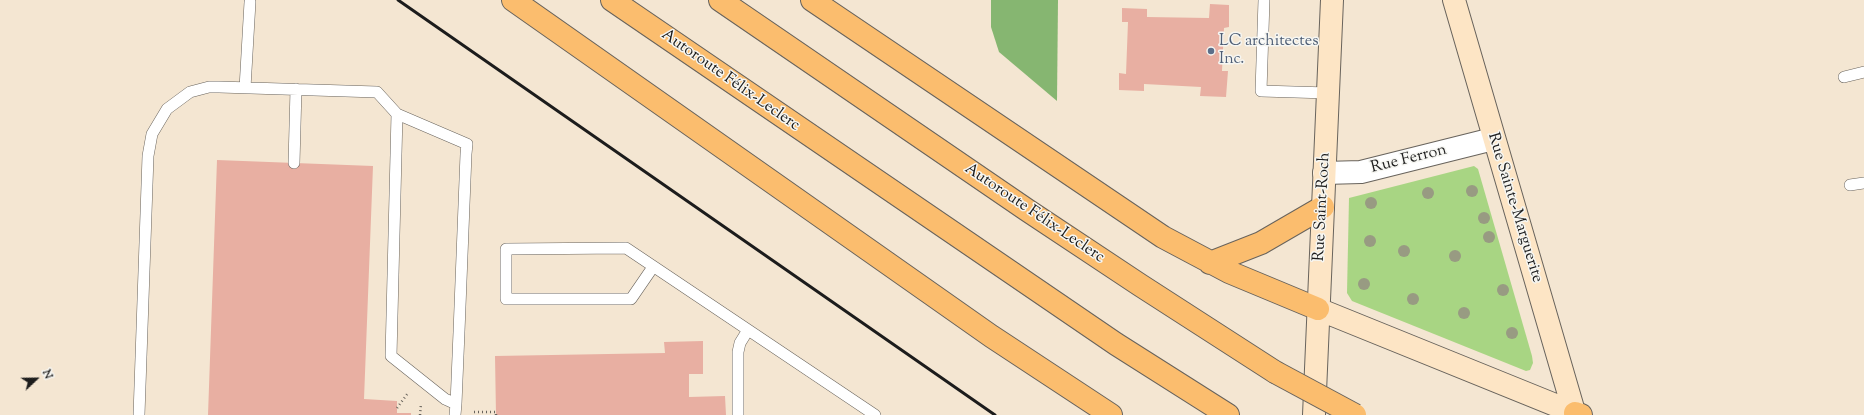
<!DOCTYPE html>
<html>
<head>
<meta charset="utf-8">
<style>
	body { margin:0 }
	#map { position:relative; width:1864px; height:415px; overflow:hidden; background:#f4e6d2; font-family:"Sorts Mill Goudy",serif }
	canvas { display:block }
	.north { position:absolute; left:16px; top:359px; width:40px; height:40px; -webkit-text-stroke:3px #f6f6f2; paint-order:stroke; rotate:68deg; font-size:11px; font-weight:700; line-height:16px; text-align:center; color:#1c1c1c }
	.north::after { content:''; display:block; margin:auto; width:14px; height:18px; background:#1c1c1c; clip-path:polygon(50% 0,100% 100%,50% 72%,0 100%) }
</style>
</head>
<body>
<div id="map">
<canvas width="1864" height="415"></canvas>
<div class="north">N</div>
</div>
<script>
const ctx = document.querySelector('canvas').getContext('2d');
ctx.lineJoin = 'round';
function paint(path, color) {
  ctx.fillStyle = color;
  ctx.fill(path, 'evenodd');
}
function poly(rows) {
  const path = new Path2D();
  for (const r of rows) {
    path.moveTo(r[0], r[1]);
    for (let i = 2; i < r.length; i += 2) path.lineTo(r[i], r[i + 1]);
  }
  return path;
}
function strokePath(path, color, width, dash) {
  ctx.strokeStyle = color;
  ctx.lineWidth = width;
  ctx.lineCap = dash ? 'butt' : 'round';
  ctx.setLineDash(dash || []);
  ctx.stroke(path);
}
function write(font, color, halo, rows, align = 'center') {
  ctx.font = font + ' "Sorts Mill Goudy",serif';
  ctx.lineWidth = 3;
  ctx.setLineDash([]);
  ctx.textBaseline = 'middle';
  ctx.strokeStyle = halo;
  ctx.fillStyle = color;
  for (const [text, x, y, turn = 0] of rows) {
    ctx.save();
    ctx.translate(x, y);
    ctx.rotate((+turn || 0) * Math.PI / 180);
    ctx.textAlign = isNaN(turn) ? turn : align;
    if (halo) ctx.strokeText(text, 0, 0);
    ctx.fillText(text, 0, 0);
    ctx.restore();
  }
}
paint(poly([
	[1474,166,1478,169,1532,356,1533,363,1530,370,1526,371,1352,301,1347,293,1349,198]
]), '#a8d583');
paint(poly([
	[991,0,1058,0,1057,101,999,52,991,27]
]), '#86b671');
paint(poly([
	[1210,4,1229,5,1229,27,1224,28,1222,71,1228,71,1226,97,1200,96,1201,87,1144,84,1144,91,1119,90,1119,73,1126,74,1128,22,1122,22,1122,8,1147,9,1147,17,1209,18],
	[217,160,373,166,364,399,397,401,397,413,411,413,411,415,208,415],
	[703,341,703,374,689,374,689,397,725,396,726,415,496,415,495,356,665,353,664,342]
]), '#e8afa2');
const lane = poly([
	[1264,0,1261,91,1328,93],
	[1844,77,1864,72],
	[245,88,250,2],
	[294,163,296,89],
	[1850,185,1864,183],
	[653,267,631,299,506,299,506,249,626,248,875,415],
	[139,415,148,156,152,134,167,109,190,92,209,87,219,87,377,92,397,114],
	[455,415,456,404,459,332,466,154,467,144,397,114,391,356,445,399,456,404],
	[738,415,738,352,740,343,748,330]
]);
const street = poly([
	[1324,173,1361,172,1493,139]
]);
const secondary = poly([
	[1454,0,1575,415],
	[1318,309,1575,413],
	[1314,415,1332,0]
]);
const highway = poly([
	[513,0,991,336,1111,415],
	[612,0,1116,344,1228,415],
	[720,0,1027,210,1140,285,1275,372],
	[812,0,1163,237,1229,272,1318,309],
	[1210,263,1261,243,1323,207],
	[1575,413,1581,415]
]);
strokePath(lane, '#68635c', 12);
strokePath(street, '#68635c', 24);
strokePath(secondary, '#68635c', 24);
strokePath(highway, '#68635c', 24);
strokePath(poly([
	[397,408,408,393],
	[474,412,496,412,496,415],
	[420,415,421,404]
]), '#68635c', 2.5, [1, 3]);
strokePath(lane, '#fff', 11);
strokePath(street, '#fff', 22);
strokePath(secondary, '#fde5c5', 22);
strokePath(highway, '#fbbd6e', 22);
strokePath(poly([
	[398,0,995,415]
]), '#1c1c1c', 3);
const highwayBridge = poly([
	[1275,372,1355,415]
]);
strokePath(highwayBridge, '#68635c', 24, []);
strokePath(highwayBridge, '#fbbd6e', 22);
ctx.fillStyle = '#989b82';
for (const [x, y] of [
	[1472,191],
	[1428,193],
	[1371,203],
	[1484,218],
	[1489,237],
	[1370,241],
	[1404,251],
	[1455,256],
	[1364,284],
	[1503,290],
	[1413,299],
	[1464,313],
	[1512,333]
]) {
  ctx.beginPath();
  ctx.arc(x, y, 6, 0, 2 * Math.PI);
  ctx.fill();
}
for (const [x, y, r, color] of [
	[1211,51,4,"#5c6f8a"]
]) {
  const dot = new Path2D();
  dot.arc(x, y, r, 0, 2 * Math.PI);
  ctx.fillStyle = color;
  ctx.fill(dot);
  strokePath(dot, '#f6f6f2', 1.5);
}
write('16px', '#4e5e75', '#f6f6f2', [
	["LC architectes",1219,42],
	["Inc.",1219,60]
], 'left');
write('16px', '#1c1c1c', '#f6f6f2', [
	["Autoroute Félix-Leclerc",730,81,35],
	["Rue Ferron",1409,160,-14],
	["Rue Saint-Roch",1323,207,-87],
	["Rue Sainte-Marguerite",1514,208,73],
	["Autoroute Félix-Leclerc",1034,214,34]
]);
</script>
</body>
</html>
